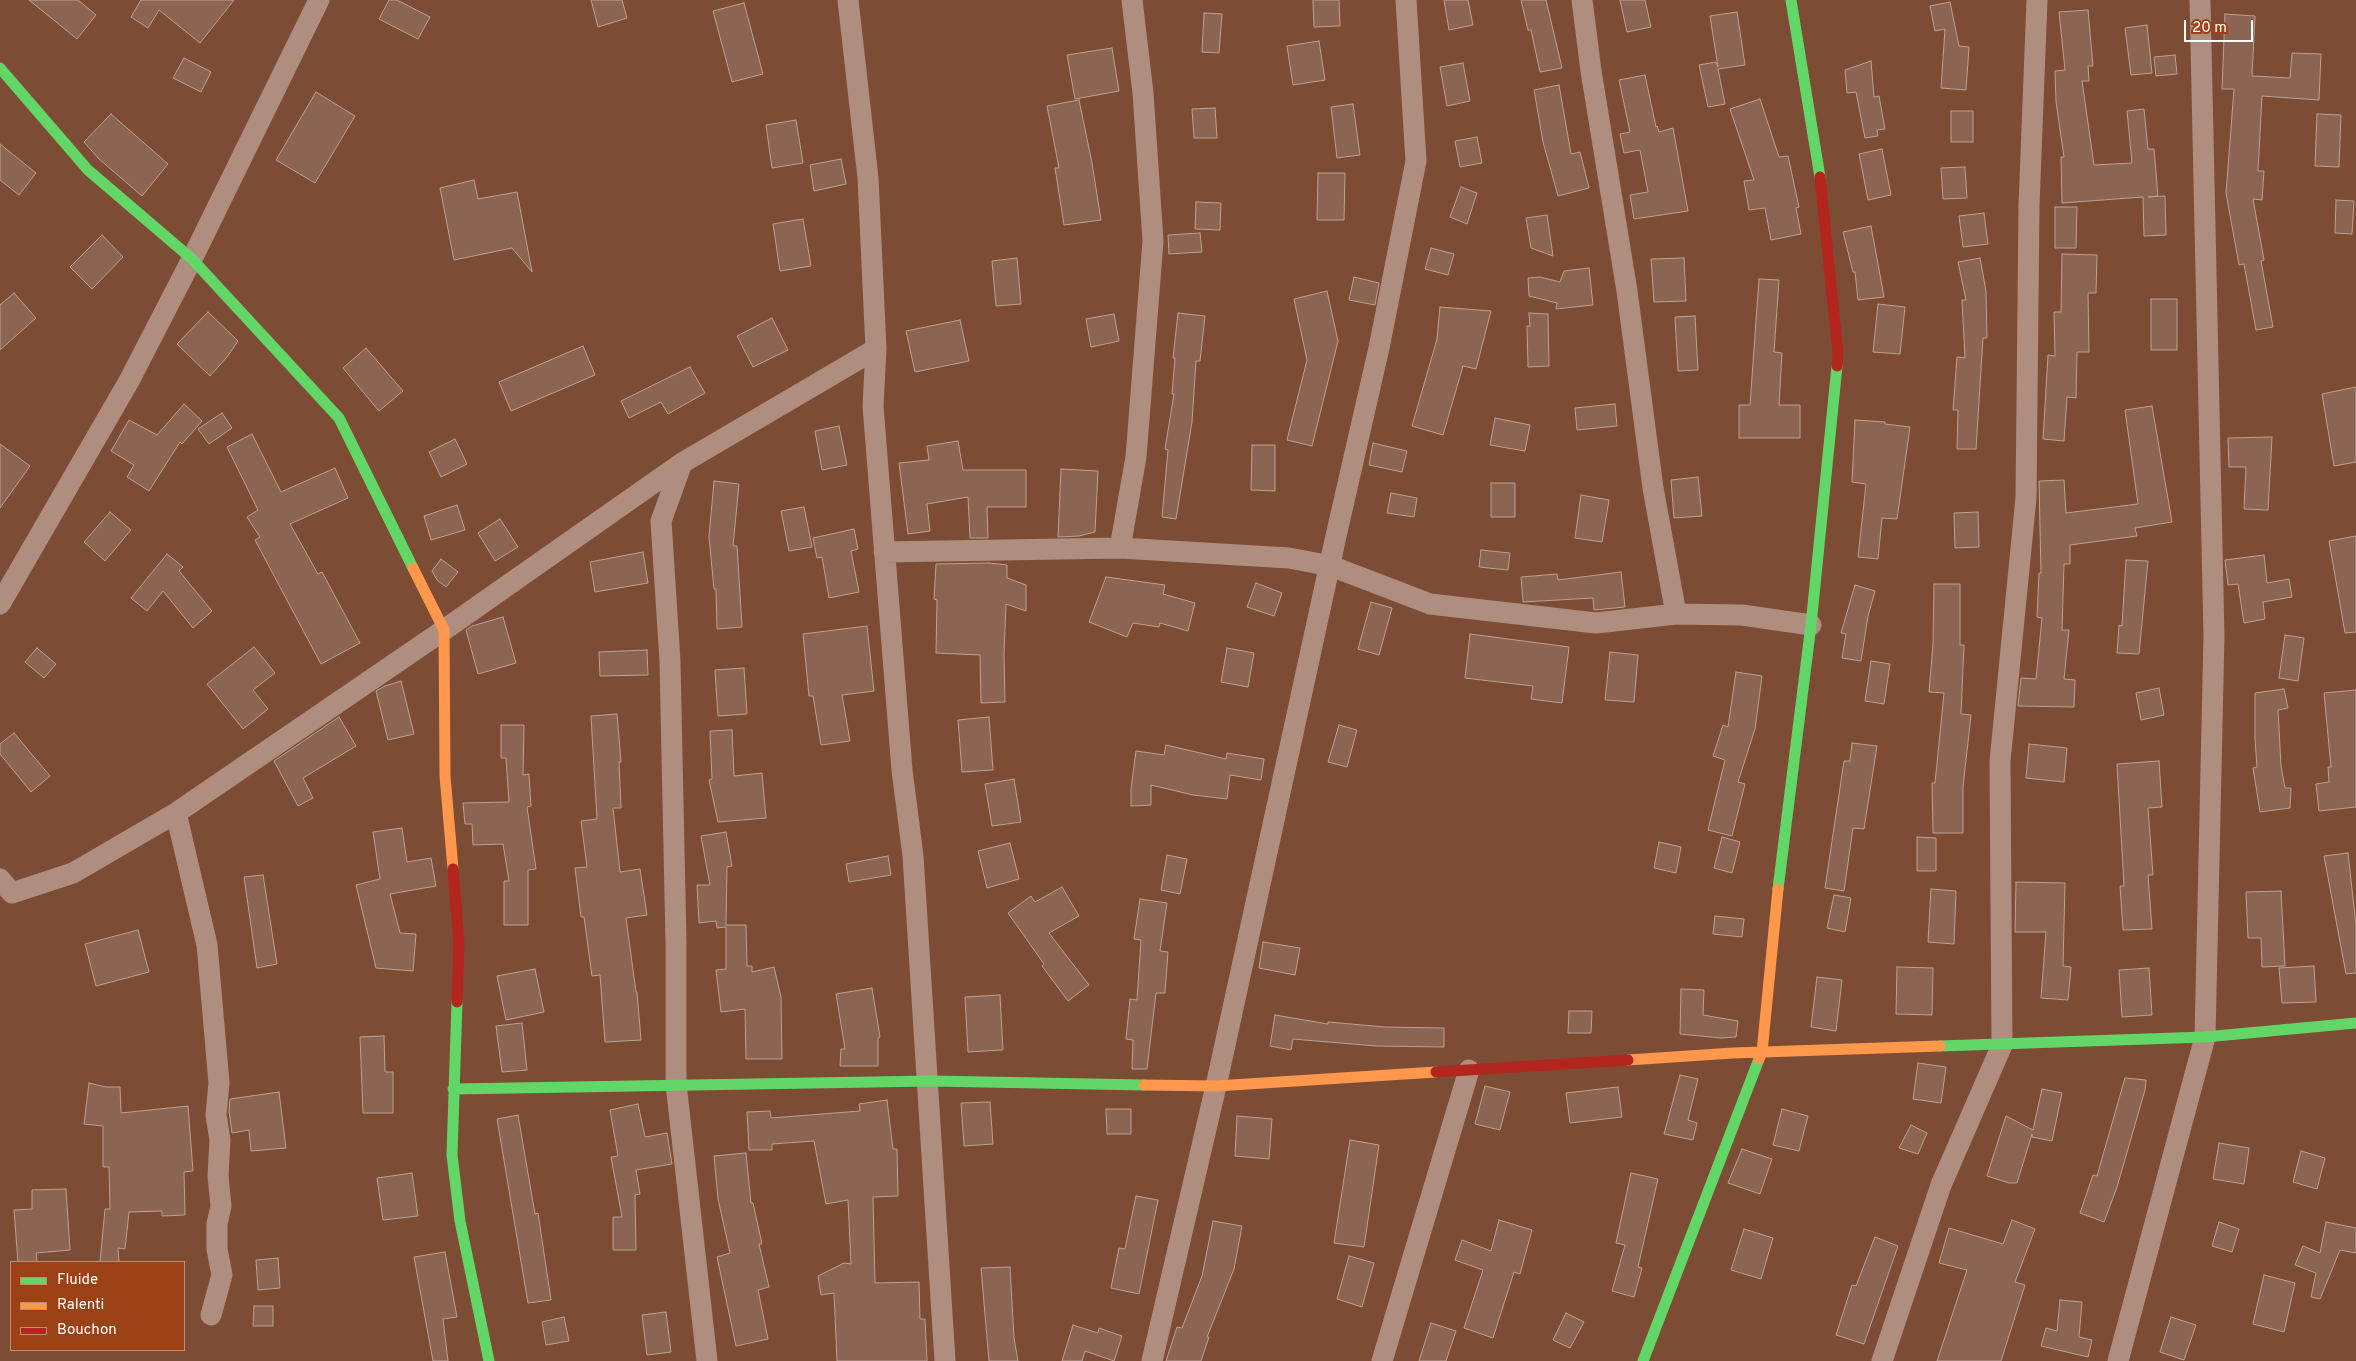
<!DOCTYPE html>
<html>
<head>
<meta charset="utf-8">
<style>
	body { margin:0 }
	#map { position:relative; width:2356px; height:1361px; overflow:hidden; background:#7d4c35; font-family:Overpass,sans-serif }
	canvas { display:block }
	.legend { position:absolute; left:10px; top:1261px; width:175px; height:90px; box-sizing:border-box; background:#9c4116; border:1px solid #c48d73; margin:0; padding:6px 9px; list-style:none; font-size:15px; color:#fff }
	.legend li { display:flex; align-items:center; gap:10px; height:25px }
	.legend b { width:25px; border:1px solid #c48d73 }
	.scale { position:absolute; left:2184px; top:20px; width:69px; height:22px; box-sizing:border-box; border:2px solid #fff; border-top:0; padding-left:6px; font-size:15px; line-height:18px; white-space:nowrap; color:#fff; -webkit-text-stroke:4px #9c4116; paint-order:stroke }
</style>
</head>
<body>
<div id="map">
<canvas width="2356" height="1361"></canvas>
<ul class="legend">
<li><b style="height:6px;background:#63d668"></b>Fluide</li>
<li><b style="height:6px;background:#ff974d"></b>Ralenti</li>
<li><b style="height:6px;background:#b3261e"></b>Bouchon</li>
</ul>
<div class="scale">20 m</div>
</div>
<script>
const ctx = document.querySelector('canvas').getContext('2d');
ctx.lineJoin = 'round';
function paint(path, color) {
  ctx.fillStyle = color;
  ctx.fill(path, 'evenodd');
}
function poly(rows) {
  const path = new Path2D();
  for (const r of rows) {
    path.moveTo(r[0], r[1]);
    for (let i = 2; i < r.length; i += 2) path.lineTo(r[i], r[i + 1]);
  }
  return path;
}
function strokePath(path, color, width, dash) {
  ctx.strokeStyle = color;
  ctx.lineWidth = width;
  ctx.lineCap = dash ? 'butt' : 'round';
  ctx.setLineDash(dash || []);
  ctx.stroke(path);
}
const building = poly([
	[29,0,78,0,96,15,77,39,29,0],
	[141,0,234,0,200,43,159,10,148,28,131,17,141,0],
	[389,0,397,0,430,17,418,39,379,19,389,0],
	[591,0,622,0,627,18,598,27,591,0],
	[1313,0,1339,0,1340,26,1314,27,1313,0],
	[1444,0,1468,0,1473,25,1449,30,1444,0],
	[1521,0,1546,0,1562,68,1540,72,1531,30,1528,30,1521,0],
	[1620,0,1645,0,1651,27,1627,32,1620,0],
	[1950,2,1959,46,1969,47,1966,90,1941,88,1945,29,1935,31,1930,6,1950,2],
	[744,3,763,74,732,82,713,11,744,3],
	[2088,10,2093,66,2088,66,2089,81,2082,81,2094,165,2132,163,2127,111,2144,109,2148,149,2154,149,2158,196,2148,197,2165,196,2166,235,2144,236,2143,197,2062,203,2061,157,2064,157,2056,102,2055,71,2065,70,2059,12,2088,10],
	[1737,12,1745,65,1718,69,1725,104,1708,107,1699,65,1716,62,1718,67,1710,16,1737,12],
	[1204,13,1222,14,1219,53,1202,52,1204,13],
	[2225,14,2255,16,2252,76,2290,78,2292,53,2321,54,2319,100,2262,96,2258,171,2264,171,2262,200,2253,199,2264,260,2261,261,2273,327,2256,330,2244,264,2239,265,2226,193,2234,89,2222,89,2225,14],
	[2147,25,2152,73,2131,75,2125,28,2147,25],
	[1319,41,1325,80,1293,85,1287,46,1319,41],
	[1112,48,1119,91,1075,99,1067,55,1112,48],
	[2175,55,2177,74,2156,76,2154,57,2175,55],
	[184,58,211,72,201,92,173,78,184,58],
	[1871,61,1874,97,1879,96,1885,129,1877,130,1878,136,1865,138,1856,92,1847,93,1845,70,1871,61],
	[1463,63,1470,101,1447,106,1440,67,1463,63],
	[1645,75,1656,127,1657,126,1659,132,1673,128,1688,211,1634,219,1630,195,1648,192,1640,150,1624,153,1620,134,1630,132,1619,80,1645,75],
	[1559,85,1571,154,1580,152,1589,188,1558,196,1543,142,1534,90,1559,85],
	[316,92,355,116,315,183,276,160,316,92],
	[1760,99,1779,157,1788,156,1799,207,1796,208,1801,234,1771,240,1765,208,1749,210,1744,181,1754,180,1730,109,1760,99],
	[1079,100,1092,163,1101,220,1064,225,1055,168,1059,168,1047,106,1079,100],
	[1353,104,1360,155,1337,158,1331,107,1353,104],
	[1215,108,1217,138,1194,138,1192,109,1215,108],
	[1951,111,1973,111,1973,142,1951,142,1951,111],
	[111,114,168,164,142,196,99,159,84,142,111,114],
	[2317,114,2341,115,2339,167,2315,166,2317,114],
	[796,120,803,163,772,168,766,125,796,120],
	[1477,137,1482,163,1460,167,1455,141,1477,137],
	[0,144,36,173,19,195,0,180,0,144],
	[1882,149,1891,195,1868,200,1859,154,1882,149],
	[841,159,846,184,814,191,810,165,841,159],
	[1965,167,1967,198,1943,199,1941,168,1965,167],
	[1318,173,1345,173,1344,220,1317,220,1318,173],
	[474,180,478,199,517,192,532,272,512,248,454,260,440,188,474,180],
	[1461,187,1477,193,1467,224,1450,217,1461,187],
	[2336,200,2354,201,2352,234,2335,233,2336,200],
	[1196,202,1221,203,1220,230,1195,229,1196,202],
	[2055,207,2077,207,2076,248,2055,248,2055,207],
	[1984,213,1988,244,1963,247,1959,216,1984,213],
	[1547,215,1553,256,1531,248,1526,218,1547,215],
	[803,219,811,266,780,271,773,224,803,219],
	[1871,226,1884,297,1858,300,1855,272,1853,272,1843,232,1871,226],
	[1200,233,1202,252,1169,254,1168,235,1200,233],
	[102,235,123,257,92,289,70,267,102,235],
	[1431,248,1454,254,1448,275,1425,269,1431,248],
	[2062,254,2097,255,2096,293,2088,293,2089,352,2077,352,2076,398,2067,397,2064,441,2043,439,2048,355,2055,356,2054,312,2061,312,2062,254],
	[1017,258,1021,304,996,306,992,261,1017,258],
	[1684,258,1686,301,1654,302,1651,259,1684,258],
	[1980,258,1986,291,1987,338,1983,338,1976,449,1957,449,1958,410,1953,410,1957,357,1965,358,1962,300,1966,300,1958,262,1980,258],
	[1589,268,1593,305,1556,309,1557,303,1529,296,1528,278,1540,277,1560,282,1564,271,1589,268],
	[1354,277,1379,283,1375,305,1349,300,1354,277],
	[1759,279,1779,280,1774,352,1782,353,1779,405,1800,405,1800,438,1739,438,1739,405,1750,405,1759,279],
	[1327,291,1338,341,1312,446,1287,440,1307,360,1294,299,1327,291],
	[14,293,36,318,0,350,0,305,14,293],
	[2151,299,2177,299,2177,350,2151,350,2151,299],
	[1878,304,1905,307,1900,354,1873,352,1878,304],
	[1440,307,1491,311,1476,369,1463,366,1443,435,1412,426,1437,339,1440,307],
	[208,312,238,341,227,357,210,376,177,344,208,312],
	[1178,313,1205,316,1200,361,1196,361,1192,422,1176,519,1162,517,1168,450,1165,449,1174,394,1172,394,1175,358,1173,358,1178,313],
	[1529,313,1548,314,1549,366,1528,367,1527,326,1530,326,1529,313],
	[1114,314,1119,341,1091,347,1086,319,1114,314],
	[1695,316,1698,370,1678,371,1675,317,1695,316],
	[772,318,788,350,753,367,737,336,772,318],
	[960,320,969,361,915,372,906,331,960,320],
	[583,346,595,375,511,411,499,382,583,346],
	[366,348,403,391,379,411,343,368,366,348],
	[690,367,705,393,668,414,661,402,629,418,621,401,690,367],
	[2356,387,2356,462,2334,466,2322,394,2356,387],
	[184,404,202,421,182,444,180,442,149,491,127,477,134,465,111,451,129,420,157,435,184,404],
	[1615,404,1617,426,1577,430,1575,408,1615,404],
	[2152,406,2172,522,2135,528,2137,536,2070,545,2070,564,2064,564,2062,630,2069,630,2064,679,2075,680,2074,707,2018,706,2021,678,2036,679,2042,618,2037,617,2039,573,2041,573,2039,481,2064,480,2066,513,2138,504,2125,410,2152,406],
	[222,413,232,428,209,444,198,429,222,413],
	[1495,418,1530,425,1525,451,1490,445,1495,418],
	[1855,420,1885,422,1885,424,1910,427,1897,519,1882,518,1878,559,1858,557,1866,484,1852,482,1855,420],
	[839,426,847,465,822,470,815,431,839,426],
	[252,434,281,492,335,468,348,498,290,524,318,574,322,572,360,643,321,664,255,540,260,537,247,517,258,510,227,447,252,434],
	[2272,437,2268,510,2244,509,2246,467,2229,467,2228,438,2272,437],
	[455,439,467,464,441,477,429,452,455,439],
	[958,441,963,470,1026,470,1026,507,987,507,988,538,970,538,968,497,927,504,930,531,908,534,899,463,929,460,927,446,958,441],
	[1373,443,1407,451,1402,472,1369,465,1373,443],
	[0,444,30,466,0,508,0,444],
	[1252,445,1275,445,1275,491,1251,490,1252,445],
	[1061,469,1098,471,1095,532,1079,536,1058,537,1061,469],
	[1698,477,1702,516,1674,518,1671,480,1698,477],
	[714,481,739,484,733,546,737,546,742,627,717,629,716,589,714,589,709,537,714,481],
	[1491,483,1515,483,1515,517,1491,517,1491,483],
	[1391,493,1417,498,1414,517,1387,513,1391,493],
	[1581,495,1609,500,1602,542,1575,538,1581,495],
	[457,505,465,530,431,540,424,516,457,505],
	[804,507,812,547,789,551,781,511,804,507],
	[110,512,131,530,105,561,84,542,110,512],
	[1978,512,1979,547,1955,548,1954,513,1978,512],
	[500,519,518,547,495,561,478,533,500,519],
	[854,529,858,549,851,551,859,592,829,598,822,557,817,558,813,538,854,529],
	[2356,536,2356,632,2345,633,2329,541,2356,536],
	[1481,550,1510,553,1508,570,1479,567,1481,550],
	[643,552,648,583,595,592,590,562,643,552],
	[167,554,183,567,179,571,212,611,193,628,163,591,147,611,131,598,167,554],
	[2264,555,2267,583,2289,579,2292,597,2263,602,2265,619,2244,623,2238,584,2228,585,2225,560,2264,555],
	[441,559,458,572,446,587,437,580,432,571,441,559],
	[2126,560,2148,561,2139,654,2117,653,2119,625,2122,626,2126,560],
	[989,563,1007,565,1007,578,1026,585,1026,611,1006,604,1004,654,1005,702,981,703,980,655,936,653,937,600,934,599,936,564,989,563],
	[1621,572,1625,607,1594,610,1593,598,1523,602,1521,577,1557,574,1558,580,1621,572],
	[1106,577,1165,585,1163,594,1195,603,1188,631,1160,623,1159,627,1133,623,1127,637,1089,622,1106,577],
	[1256,583,1282,593,1274,616,1247,607,1256,583],
	[1934,584,1960,584,1960,645,1964,645,1961,714,1971,715,1963,787,1963,833,1933,833,1932,783,1935,783,1944,693,1929,692,1933,644,1934,584],
	[1855,585,1875,591,1868,616,1861,661,1842,658,1846,634,1841,633,1855,585],
	[1371,602,1392,608,1379,655,1358,649,1371,602],
	[503,617,516,663,478,674,466,630,472,626,503,617],
	[867,626,874,691,842,695,850,741,821,745,813,696,809,696,803,634,867,626],
	[1470,634,1569,647,1562,703,1531,699,1533,686,1465,678,1470,634],
	[2285,635,2304,638,2298,681,2279,678,2285,635],
	[254,647,275,673,253,690,268,709,243,729,207,684,254,647],
	[37,648,56,664,44,678,25,662,37,648],
	[1227,648,1254,653,1248,687,1221,682,1227,648],
	[647,650,648,675,600,676,599,652,647,650],
	[1610,652,1638,655,1634,702,1605,700,1610,652],
	[1871,661,1890,664,1884,704,1865,701,1871,661],
	[744,668,747,714,718,716,715,670,744,668],
	[1736,672,1762,676,1755,729,1738,782,1745,784,1732,836,1708,830,1725,760,1713,756,1723,725,1728,727,1736,672],
	[401,681,414,734,388,740,376,691,385,686,401,681],
	[2159,688,2164,715,2141,720,2136,693,2159,688],
	[2284,689,2288,708,2278,710,2281,766,2285,788,2291,788,2290,808,2260,812,2253,768,2257,767,2255,739,2255,693,2284,689],
	[2356,690,2356,807,2319,811,2316,784,2329,782,2328,767,2331,767,2324,693,2356,690],
	[617,714,621,762,619,762,621,808,613,808,620,872,640,869,647,915,626,918,636,992,637,992,641,1040,605,1042,600,975,592,976,584,917,581,917,575,868,587,867,581,821,597,819,591,716,617,714],
	[339,717,356,746,303,778,313,798,298,806,274,761,339,717],
	[989,717,993,770,962,772,958,720,989,717],
	[501,725,524,725,523,775,529,774,531,806,527,807,536,869,528,870,528,925,504,925,504,881,509,881,503,844,473,845,472,824,465,824,463,803,509,802,506,758,501,758,501,725],
	[1339,725,1357,730,1347,767,1328,762,1339,725],
	[732,730,734,776,762,773,766,818,718,822,709,780,712,779,710,731,732,730],
	[14,733,50,776,31,792,0,754,0,744,14,733],
	[1852,743,1877,746,1864,829,1853,828,1844,891,1825,888,1844,761,1850,761,1852,743],
	[2029,744,2067,748,2064,782,2026,778,2029,744],
	[1166,745,1226,759,1227,753,1264,759,1261,780,1230,775,1227,799,1193,795,1151,785,1151,805,1131,806,1131,789,1136,751,1164,755,1166,745],
	[2159,761,2162,807,2148,808,2153,875,2148,875,2152,929,2123,930,2120,886,2124,886,2117,764,2159,761],
	[1014,779,1021,822,992,826,985,784,1014,779],
	[402,828,407,862,431,858,436,886,390,894,400,933,416,934,413,971,376,968,356,885,380,879,373,832,402,828],
	[726,832,732,866,727,867,726,925,746,925,747,966,752,966,752,972,774,967,781,997,782,1059,746,1059,745,1009,721,1012,716,970,726,969,726,927,717,928,716,921,699,923,697,885,710,885,701,836,726,832],
	[1722,837,1740,842,1732,873,1714,868,1722,837],
	[1917,837,1936,838,1936,871,1917,871,1917,837],
	[1659,842,1681,847,1676,873,1654,868,1659,842],
	[1010,843,1019,879,987,888,978,851,1010,843],
	[2348,853,2356,925,2356,973,2346,974,2324,856,2348,853],
	[1167,855,1187,859,1180,894,1161,890,1167,855],
	[888,856,891,875,849,882,846,864,888,856],
	[263,875,277,964,257,968,244,877,263,875],
	[2016,882,2065,883,2063,966,2071,967,2068,1000,2041,998,2046,932,2015,932,2016,882],
	[1062,887,1079,916,1049,933,1089,985,1068,1001,1042,966,1044,964,1008,913,1031,896,1035,902,1062,887],
	[1931,889,1956,891,1954,944,1928,942,1931,889],
	[2281,891,2285,966,2262,967,2261,938,2248,938,2246,892,2281,891],
	[1834,895,1851,898,1845,932,1827,928,1834,895],
	[1140,899,1167,903,1160,951,1168,952,1165,993,1156,993,1147,1069,1132,1069,1133,1040,1126,1039,1130,999,1137,1000,1141,940,1134,939,1140,899],
	[1715,916,1744,919,1742,937,1713,934,1715,916],
	[138,930,149,972,96,986,85,944,138,930],
	[1263,942,1300,948,1295,975,1259,968,1263,942],
	[2314,966,2316,1002,2282,1003,2279,968,2314,966],
	[1897,967,1933,968,1932,1015,1896,1014,1897,967],
	[2149,968,2152,1015,2122,1017,2119,970,2149,968],
	[535,969,544,1012,506,1020,497,976,535,969],
	[1817,977,1842,980,1836,1031,1811,1027,1817,977],
	[872,988,880,1037,878,1038,878,1066,840,1066,841,1049,845,1049,836,994,872,988],
	[1681,989,1704,990,1703,1015,1738,1021,1736,1037,1721,1038,1680,1034,1681,989],
	[1000,995,1003,1050,968,1052,965,997,1000,995],
	[1569,1011,1592,1011,1591,1033,1568,1033,1569,1011],
	[1275,1015,1328,1024,1328,1022,1385,1027,1444,1028,1444,1047,1376,1046,1293,1039,1291,1050,1270,1046,1275,1015],
	[522,1023,527,1070,502,1072,496,1026,522,1023],
	[384,1036,385,1072,393,1072,393,1113,363,1113,360,1037,384,1036],
	[1918,1063,1946,1067,1941,1103,1913,1099,1918,1063],
	[1680,1075,1698,1079,1688,1120,1697,1123,1693,1140,1664,1134,1680,1075],
	[2125,1078,2146,1080,2145,1090,2117,1187,2104,1222,2080,1213,2093,1175,2097,1176,2125,1078],
	[89,1083,106,1087,120,1087,121,1113,188,1106,193,1171,184,1172,185,1215,162,1216,162,1211,129,1212,125,1249,118,1248,119,1262,100,1262,105,1209,110,1209,109,1167,103,1167,103,1126,84,1124,89,1083],
	[1485,1086,1510,1092,1500,1130,1475,1124,1485,1086],
	[1618,1087,1622,1117,1570,1123,1566,1093,1618,1087],
	[2042,1089,2062,1093,2052,1141,2032,1137,2032,1134,2017,1183,2009,1183,1987,1176,2006,1116,2033,1130,2042,1089],
	[279,1092,286,1148,251,1151,249,1130,232,1133,229,1111,230,1099,279,1092],
	[887,1100,893,1149,897,1149,898,1196,873,1197,875,1283,919,1282,920,1319,925,1319,927,1361,837,1361,834,1293,821,1295,818,1276,844,1263,851,1264,848,1200,826,1204,814,1141,772,1144,772,1150,749,1150,747,1112,770,1111,771,1118,860,1111,859,1104,887,1100],
	[990,1102,993,1144,964,1146,961,1103,990,1102],
	[638,1104,645,1137,667,1133,672,1164,636,1170,640,1194,635,1195,636,1250,613,1250,613,1217,622,1217,611,1157,618,1156,610,1110,638,1104],
	[1106,1109,1131,1109,1131,1134,1107,1134,1106,1109],
	[1782,1109,1808,1116,1799,1151,1773,1145,1782,1109],
	[518,1115,535,1214,538,1213,551,1300,528,1303,497,1119,518,1115],
	[1237,1116,1272,1119,1269,1159,1235,1156,1237,1116],
	[1911,1125,1927,1133,1918,1154,1899,1148,1911,1125],
	[1350,1140,1379,1145,1364,1247,1334,1243,1350,1140],
	[2219,1143,2249,1148,2244,1184,2213,1179,2219,1143],
	[1742,1149,1772,1159,1760,1194,1728,1183,1742,1149],
	[2301,1151,2325,1158,2317,1189,2293,1182,2301,1151],
	[746,1153,751,1203,753,1203,762,1244,759,1244,769,1287,758,1290,768,1339,736,1346,717,1257,730,1253,718,1199,714,1156,746,1153],
	[412,1173,418,1216,383,1220,377,1178,412,1173],
	[1631,1173,1658,1179,1638,1267,1642,1268,1634,1297,1612,1291,1625,1245,1616,1243,1631,1173],
	[66,1189,70,1250,36,1253,37,1262,18,1262,14,1210,32,1209,32,1190,66,1189],
	[1136,1196,1158,1200,1139,1294,1111,1288,1119,1248,1125,1249,1136,1196],
	[1499,1220,1532,1230,1520,1274,1514,1272,1493,1338,1464,1328,1483,1270,1455,1260,1462,1240,1491,1251,1499,1220],
	[2012,1220,2035,1229,2015,1282,2025,1285,2001,1361,1937,1361,1967,1270,1939,1263,1949,1228,2003,1244,2012,1220],
	[1213,1221,1242,1226,1234,1269,1207,1337,1209,1337,1201,1361,1166,1361,1177,1327,1182,1328,1202,1276,1213,1221],
	[2219,1222,2239,1229,2232,1252,2212,1246,2219,1222],
	[2326,1222,2356,1228,2356,1253,2340,1250,2320,1299,2311,1297,2316,1273,2295,1265,2303,1246,2320,1253,2326,1222],
	[1744,1229,1773,1238,1761,1279,1731,1270,1744,1229],
	[1875,1237,1898,1246,1864,1344,1836,1335,1852,1285,1856,1286,1875,1237],
	[445,1252,457,1317,443,1319,448,1361,433,1361,414,1257,445,1252],
	[1349,1256,1374,1263,1362,1307,1337,1299,1349,1256],
	[278,1258,280,1288,258,1290,256,1260,278,1258],
	[1010,1267,1014,1338,1018,1361,989,1361,981,1268,1010,1267],
	[2264,1275,2295,1283,2284,1332,2253,1324,2264,1275],
	[2060,1300,2082,1302,2079,1337,2092,1340,2088,1357,2041,1346,2046,1328,2057,1331,2060,1300],
	[254,1306,273,1306,273,1326,253,1326,254,1306],
	[666,1312,671,1352,647,1355,642,1315,666,1312],
	[1566,1313,1584,1322,1570,1348,1553,1340,1566,1313],
	[564,1317,569,1341,546,1345,542,1322,564,1317],
	[2171,1317,2196,1325,2184,1360,2160,1352,2171,1317],
	[1431,1323,1456,1331,1446,1361,1419,1361,1431,1323],
	[1073,1325,1098,1333,1099,1328,1122,1336,1114,1361,1085,1351,1082,1361,1062,1361,1073,1325]
]);
paint(building, '#8c6452');
strokePath(building, '#bca194', 1);
strokePath(poly([
	[848,0,868,178,876,349,873,406,902,770,913,856,945,1361],
	[1582,0,1591,71,1627,291,1653,488,1676,614,1742,615,1811,625],
	[682,463,661,521,670,661,676,943,676,1084,707,1361],
	[1120,548,1136,457,1153,241,1143,93,1132,0],
	[884,552,1120,548,1289,558,1331,566,1430,604,1596,623,1676,614],
	[0,604,129,381,192,259,319,0],
	[176,813,207,945,219,1083,216,1115,220,1140,218,1176,221,1206,217,1224,217,1249,222,1275,211,1315],
	[0,879,12,893,73,873,176,813,444,630,682,463,876,349],
	[1152,1361,1216,1086,1336,536,1379,348,1416,161,1406,0],
	[1382,1361,1469,1070],
	[1882,1361,1941,1185,2002,1045,2000,761,2026,498,2029,206,2037,0],
	[2118,1361,2205,1037,2214,636,2200,0]
]), '#af8e80', 21);
strokePath(poly([
	[1791,0,1820,177],
	[0,68,88,170,192,259,339,418,413,568],
	[1778,889,1811,625,1837,366],
	[457,1002,452,1155,460,1221,489,1361],
	[1940,1046,2205,1037,2356,1023],
	[453,1089,932,1081,1144,1085],
	[1643,1361,1759,1059]
]), '#63d668', 11);
strokePath(poly([
	[413,568,444,630,445,776,453,869],
	[1759,1059,1762,1052,1778,889],
	[1628,1060,1733,1053,1940,1046],
	[1144,1085,1216,1086,1436,1072]
]), '#ff974d', 11);
strokePath(poly([
	[1820,177,1838,353,1837,366],
	[453,869,459,944,457,1002],
	[1436,1072,1628,1060]
]), '#b3261e', 11);
</script>
</body>
</html>
